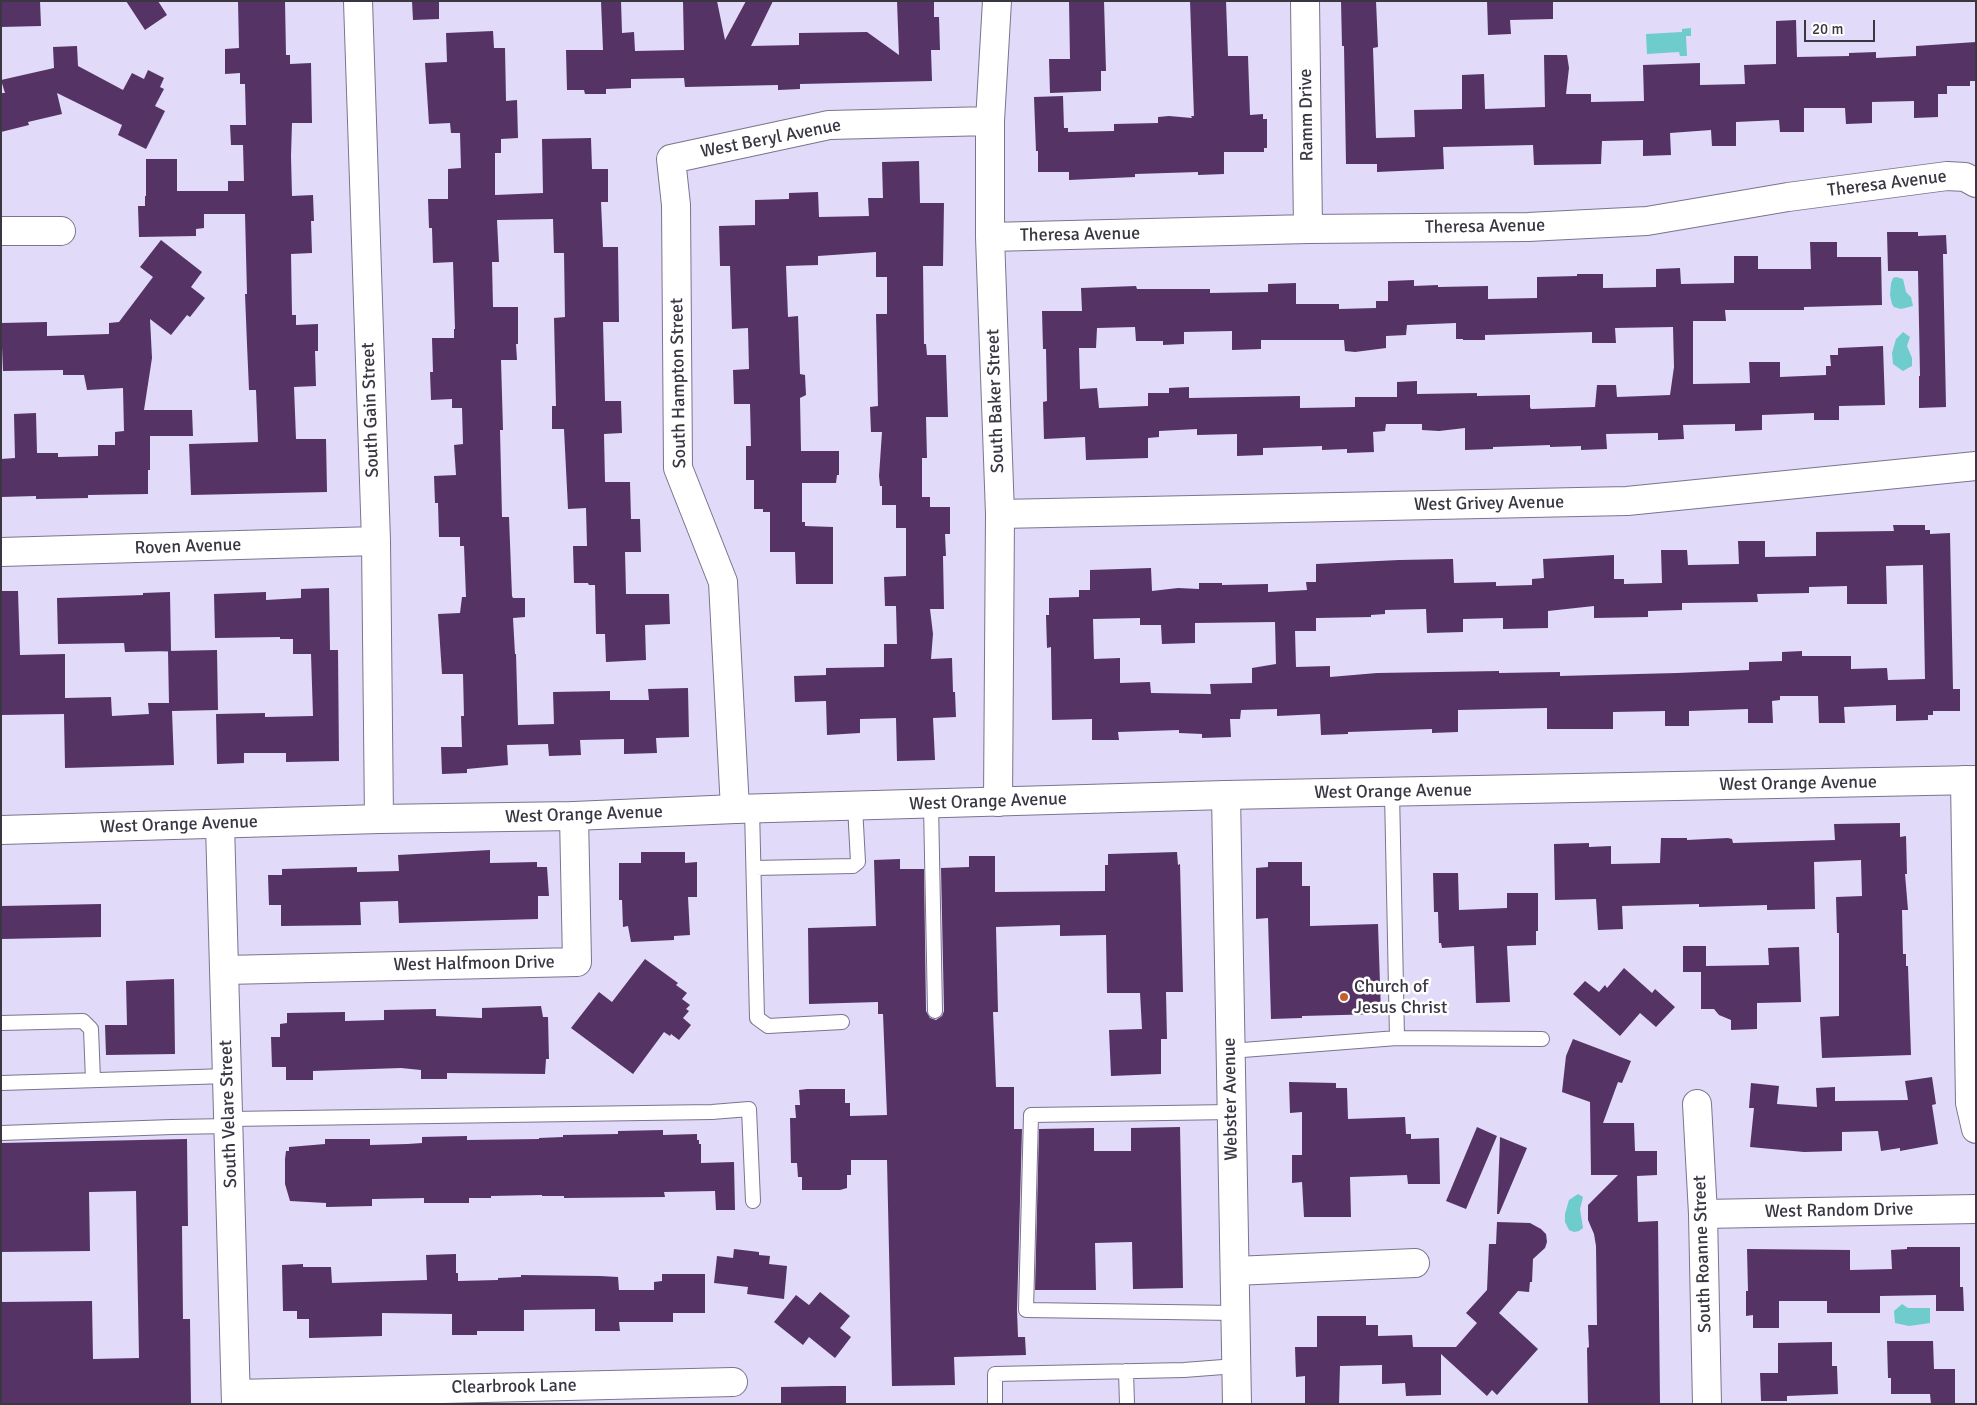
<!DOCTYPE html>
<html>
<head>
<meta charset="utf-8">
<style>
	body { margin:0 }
	#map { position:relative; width:1977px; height:1405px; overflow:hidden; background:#e1daf8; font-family:Signika,sans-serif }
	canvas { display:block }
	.frame { position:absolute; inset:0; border:2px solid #3a3743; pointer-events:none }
	.scale { position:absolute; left:1804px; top:20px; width:71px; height:22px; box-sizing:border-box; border:2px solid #3a3743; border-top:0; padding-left:6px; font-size:15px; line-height:18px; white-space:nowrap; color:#3a3743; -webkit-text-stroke:4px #fff; paint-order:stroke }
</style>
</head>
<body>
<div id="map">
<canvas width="1977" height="1405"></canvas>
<div class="frame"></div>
<div class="scale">20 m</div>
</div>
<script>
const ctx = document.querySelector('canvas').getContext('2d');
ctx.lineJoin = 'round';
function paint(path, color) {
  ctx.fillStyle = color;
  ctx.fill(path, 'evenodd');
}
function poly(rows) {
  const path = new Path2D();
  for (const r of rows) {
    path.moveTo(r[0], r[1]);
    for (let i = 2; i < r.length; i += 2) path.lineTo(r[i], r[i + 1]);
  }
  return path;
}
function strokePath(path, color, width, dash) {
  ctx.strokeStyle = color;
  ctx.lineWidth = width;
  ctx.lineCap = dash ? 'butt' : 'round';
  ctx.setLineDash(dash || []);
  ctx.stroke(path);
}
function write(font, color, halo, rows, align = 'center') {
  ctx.font = font + ' Signika,sans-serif';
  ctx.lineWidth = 5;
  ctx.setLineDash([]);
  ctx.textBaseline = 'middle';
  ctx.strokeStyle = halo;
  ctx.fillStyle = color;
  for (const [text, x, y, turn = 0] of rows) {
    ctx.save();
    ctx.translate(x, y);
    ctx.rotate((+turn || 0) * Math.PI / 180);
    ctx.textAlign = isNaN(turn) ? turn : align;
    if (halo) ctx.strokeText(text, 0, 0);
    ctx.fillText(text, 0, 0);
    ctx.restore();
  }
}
paint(poly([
	[1691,28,1691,36,1686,36,1687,56,1680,56,1679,52,1647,54,1646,34,1682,32,1682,29],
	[1896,277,1903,279,1906,292,1911,297,1913,306,1901,309,1894,307,1892,304,1890,295,1891,283,1893,278],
	[1903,332,1910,337,1907,346,1912,358,1912,366,1903,371,1893,364,1892,353,1896,339],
	[1578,1194,1583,1197,1580,1209,1583,1228,1579,1231,1574,1232,1569,1230,1565,1222,1565,1214,1569,1200],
	[1902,1304,1908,1308,1930,1308,1930,1323,1909,1326,1895,1323,1894,1311]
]), '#6ecccc');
paint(poly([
	[13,1,40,1,41,26,1,27,1,2],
	[126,1,158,1,167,15,145,30],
	[238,1,285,1,286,55,290,55,290,64,311,63,312,123,292,123,291,156,292,196,313,195,314,221,311,221,312,253,291,254,292,315,296,315,296,325,318,324,318,351,315,351,316,386,294,387,296,439,326,439,327,492,191,495,189,444,258,442,256,390,249,390,247,344,245,294,247,294,245,214,204,214,204,228,196,229,196,236,139,237,138,206,145,206,145,196,146,196,146,159,177,159,177,191,228,191,228,181,244,181,243,145,231,145,230,125,246,125,245,84,240,84,240,73,225,74,225,49,239,48],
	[412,1,439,1,439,19,413,20],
	[601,1,621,1,622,33,634,32,635,51,684,50,683,1,717,1,725,40,746,1,773,1,751,46,799,45,799,33,867,32,899,55,897,1,934,1,934,17,939,17,940,50,931,50,932,81,800,84,800,89,778,90,778,85,685,87,684,78,631,79,631,88,606,89,606,94,585,94,584,90,567,90,566,50,603,50],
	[1069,1,1104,1,1106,71,1101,71,1101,91,1050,93,1049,59,1070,59],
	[1190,1,1226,1,1228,56,1248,56,1250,115,1263,114,1263,119,1267,119,1267,148,1264,148,1264,152,1224,152,1224,174,1198,175,1198,172,1135,174,1135,177,1069,180,1069,172,1038,172,1038,151,1036,151,1034,97,1063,96,1064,128,1068,128,1068,132,1114,131,1114,124,1158,123,1158,117,1169,116,1192,118,1191,116,1194,116],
	[1341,1,1376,1,1378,47,1373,48,1376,138,1415,137,1414,110,1462,109,1462,75,1484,74,1485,109,1545,107,1544,55,1567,55,1569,68,1566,94,1591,94,1591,102,1644,101,1643,65,1700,63,1700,85,1745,84,1744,65,1776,64,1776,21,1796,20,1797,57,1849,56,1849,53,1876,52,1876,58,1916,56,1916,46,1976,42,1976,81,1970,81,1970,86,1947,86,1947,94,1938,94,1938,117,1914,118,1914,101,1872,102,1872,123,1846,124,1845,108,1804,108,1804,132,1780,132,1779,120,1736,122,1736,146,1712,146,1711,130,1670,133,1671,155,1643,156,1643,140,1602,141,1601,164,1534,165,1533,145,1443,147,1444,169,1377,172,1377,164,1346,164,1344,46,1342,46],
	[1487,1,1553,1,1553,19,1510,20,1511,34,1488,35],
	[493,31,494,48,505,48,506,101,517,100,518,138,501,139,501,153,495,153,495,195,543,193,542,139,591,138,592,169,608,169,608,202,601,202,603,247,618,247,619,322,603,322,605,401,621,401,622,433,604,434,605,482,630,482,631,519,640,519,641,552,625,552,626,594,669,594,670,624,645,625,646,660,606,662,605,634,596,634,595,585,589,585,588,583,574,583,573,546,587,546,586,508,568,509,564,429,552,429,552,406,556,406,554,318,565,317,564,253,554,253,553,219,497,220,499,262,492,262,493,307,518,307,518,344,516,344,517,360,501,360,503,430,500,430,502,517,509,517,512,596,513,598,525,598,525,617,513,618,515,654,516,654,518,725,554,724,553,692,610,691,610,700,649,700,648,689,688,688,689,737,656,738,657,753,624,754,624,739,580,740,581,755,549,756,548,744,507,745,508,765,467,769,467,773,442,774,441,747,462,747,461,716,464,716,463,674,442,674,438,614,460,613,462,597,466,597,464,546,460,546,460,537,439,537,438,503,435,503,434,476,456,475,454,445,463,444,462,408,452,408,452,399,431,400,430,372,433,372,432,338,454,338,454,329,455,329,453,262,433,263,432,228,429,228,428,199,448,199,448,169,461,168,460,133,451,133,450,123,429,124,425,63,447,62,446,33],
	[77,46,78,66,123,90,132,73,144,79,148,70,164,78,160,87,164,89,155,106,165,111,146,149,118,135,122,125,57,93,62,114,28,122,29,125,1,132,1,93,5,93,1,80,54,68,53,47],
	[919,161,920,203,944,203,943,266,923,266,924,344,926,344,927,355,946,355,948,417,926,417,927,458,922,458,922,497,930,497,930,507,950,507,950,534,945,534,946,556,943,556,944,609,930,609,933,634,931,659,952,658,953,692,955,692,956,717,933,718,935,760,897,761,896,718,860,719,860,733,827,735,826,701,795,702,794,676,826,675,826,668,884,667,884,644,897,644,896,606,885,606,884,577,906,576,906,528,896,528,896,505,882,505,882,486,880,486,879,476,882,432,871,432,870,407,878,406,876,314,887,314,887,277,876,277,876,252,818,256,818,265,786,266,788,317,798,316,800,374,805,375,806,395,800,398,801,451,839,451,839,475,837,475,836,483,802,483,802,522,805,522,805,526,833,527,833,584,796,584,795,552,770,552,770,512,763,512,763,509,754,509,754,480,746,480,746,446,751,446,750,404,734,404,733,370,749,369,748,328,732,329,730,266,720,266,719,226,755,225,755,200,789,199,789,193,818,192,819,217,869,216,868,198,883,198,882,162],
	[1887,232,1918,232,1918,236,1946,235,1947,254,1943,254,1946,407,1919,408,1919,376,1920,376,1918,271,1888,271],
	[161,240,202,272,191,287,205,298,190,317,187,315,171,335,150,319,152,358,144,410,192,410,193,436,150,436,150,470,148,470,148,494,88,495,88,498,36,499,36,496,1,497,1,459,15,458,14,414,36,413,37,453,58,453,58,457,98,456,98,445,115,445,115,432,124,431,123,388,87,390,84,375,63,375,63,370,3,371,1,323,47,322,47,336,109,334,109,323,119,322,153,277,140,267],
	[1810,242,1837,242,1837,257,1881,257,1882,305,1804,307,1804,310,1725,310,1726,321,1693,321,1693,384,1750,383,1749,362,1780,362,1780,377,1826,375,1826,366,1831,366,1830,355,1838,355,1838,348,1883,346,1885,405,1839,406,1839,420,1814,420,1814,413,1762,415,1762,430,1735,431,1735,424,1683,425,1684,439,1658,440,1658,433,1606,434,1607,449,1581,450,1581,446,1550,447,1550,445,1493,447,1493,449,1465,450,1465,428,1439,431,1422,430,1422,424,1386,424,1385,431,1373,432,1374,452,1347,453,1347,449,1322,450,1322,446,1263,448,1263,455,1237,456,1237,434,1197,435,1197,429,1159,431,1159,437,1148,438,1148,458,1086,460,1085,437,1044,439,1043,402,1047,401,1046,349,1043,349,1042,311,1082,311,1081,288,1136,286,1137,289,1210,289,1210,293,1268,292,1268,284,1296,283,1296,304,1339,304,1339,309,1376,308,1376,301,1388,301,1388,281,1414,280,1414,286,1438,285,1438,287,1488,286,1488,299,1537,298,1537,277,1577,276,1577,274,1603,274,1603,288,1656,287,1656,269,1680,268,1681,284,1734,283,1734,256,1758,256,1758,269,1811,269],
	[1456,323,1456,339,1463,339,1463,340,1485,340,1485,335,1592,332,1592,343,1616,343,1615,328,1673,327,1674,367,1670,395,1617,397,1616,385,1597,385,1595,407,1531,409,1530,407,1530,395,1477,396,1477,393,1417,394,1417,381,1397,382,1397,397,1355,397,1355,407,1300,408,1300,396,1189,398,1189,387,1169,388,1169,393,1148,393,1148,406,1099,408,1097,388,1080,389,1079,348,1096,348,1097,328,1135,327,1136,341,1163,341,1163,345,1184,344,1184,332,1232,331,1232,350,1261,349,1261,340,1344,340,1345,351,1355,352,1386,348,1386,336,1406,335,1407,325],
	[1893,525,1925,525,1925,530,1930,530,1930,534,1950,533,1953,689,1960,689,1960,711,1933,711,1933,715,1928,715,1928,720,1896,721,1896,705,1844,707,1845,723,1819,723,1818,696,1780,696,1780,700,1772,701,1773,723,1748,723,1748,709,1689,711,1689,726,1665,726,1665,711,1613,712,1613,729,1547,729,1547,708,1458,710,1458,732,1432,733,1432,729,1348,732,1348,734,1321,735,1320,714,1277,716,1277,709,1241,710,1240,719,1230,719,1231,737,1202,738,1202,734,1179,733,1179,730,1118,732,1119,740,1092,740,1092,719,1052,720,1051,647,1047,648,1046,615,1049,615,1049,598,1079,597,1079,590,1090,590,1090,570,1151,568,1152,591,1178,588,1199,589,1199,583,1222,583,1222,585,1268,584,1268,592,1307,590,1306,582,1316,582,1316,564,1399,560,1453,559,1454,583,1496,582,1496,586,1532,585,1532,579,1544,578,1543,559,1614,555,1614,579,1624,579,1624,584,1662,583,1661,550,1687,550,1688,565,1739,564,1738,541,1765,541,1765,557,1816,556,1816,532,1894,531],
	[1923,565,1925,679,1888,680,1887,668,1851,669,1851,656,1802,656,1802,651,1782,652,1782,661,1749,662,1749,670,1677,673,1560,676,1560,672,1499,673,1499,671,1377,673,1330,677,1330,666,1296,667,1295,631,1316,631,1316,618,1371,617,1371,615,1385,614,1385,610,1426,609,1427,633,1463,632,1463,619,1503,618,1503,629,1548,628,1548,611,1594,606,1594,618,1648,617,1648,611,1682,610,1682,603,1758,602,1757,594,1809,593,1809,587,1847,586,1847,604,1887,604,1886,566],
	[1140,618,1140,625,1161,625,1162,644,1195,643,1195,623,1275,622,1276,664,1252,668,1252,683,1210,684,1211,694,1151,693,1150,682,1120,683,1120,658,1094,659,1093,619],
	[329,588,330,650,338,650,339,761,286,762,286,753,244,753,244,763,217,764,216,714,265,713,265,717,313,716,311,654,293,654,293,639,280,639,280,637,215,638,214,594,266,592,266,600,301,598,301,589],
	[1,591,18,591,20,655,65,654,65,698,111,697,112,716,149,714,148,703,169,703,168,651,217,650,218,710,172,711,174,765,65,768,64,714,1,715],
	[170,592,171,651,125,652,124,643,58,644,57,598,143,595,143,593],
	[1900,823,1900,837,1906,836,1907,874,1905,874,1908,910,1902,910,1903,954,1906,954,1906,966,1908,966,1911,1055,1822,1058,1820,1017,1839,1016,1839,933,1837,933,1836,897,1862,896,1861,860,1814,862,1815,909,1767,910,1767,905,1699,907,1699,904,1622,906,1623,929,1598,930,1596,899,1555,900,1554,844,1589,843,1589,847,1611,846,1611,864,1660,863,1661,838,1687,838,1687,840,1728,838,1732,839,1733,843,1835,840,1834,824],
	[490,850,490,863,537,862,537,867,547,867,549,896,538,896,538,919,399,923,398,901,360,902,361,925,281,926,281,905,269,905,268,875,282,875,282,869,357,867,357,872,399,871,398,855],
	[641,852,685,852,685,863,697,862,697,897,688,897,690,935,674,936,674,940,631,942,628,926,623,927,622,900,619,900,619,863,641,863],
	[1177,852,1178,865,1180,864,1183,992,1166,992,1167,1039,1161,1039,1161,1074,1111,1076,1109,1030,1142,1029,1140,993,1107,993,1106,935,1060,936,1060,925,996,927,998,1012,993,1012,996,1087,1014,1087,1014,1129,1022,1129,1017,1310,1018,1337,1025,1337,1026,1355,954,1357,955,1385,892,1386,887,1160,851,1160,851,1175,847,1175,847,1188,840,1190,802,1190,802,1177,798,1177,797,1163,791,1163,790,1118,796,1118,795,1105,800,1105,799,1090,807,1089,845,1089,845,1103,850,1103,850,1116,887,1115,883,1014,878,1014,878,1002,809,1004,808,928,876,926,874,860,900,859,900,869,924,869,926,1011,930,1018,936,1020,942,1016,944,1011,941,868,969,867,969,856,995,856,995,892,1105,891,1105,865,1108,865,1108,854],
	[1268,862,1302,862,1302,886,1310,886,1310,926,1378,924,1381,1014,1302,1016,1302,1018,1271,1019,1268,918,1256,919,1256,868,1268,867],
	[1433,873,1458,873,1459,910,1507,908,1507,893,1538,893,1538,931,1536,931,1536,945,1507,946,1510,1002,1476,1003,1474,946,1442,948,1441,943,1439,943,1438,912,1434,912],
	[101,904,101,937,1,939,1,906],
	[1683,946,1706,946,1706,966,1769,965,1768,948,1799,947,1801,1002,1757,1003,1757,1029,1731,1030,1731,1020,1719,1015,1714,1009,1701,1009,1701,972,1683,972],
	[645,959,678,983,676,985,687,993,682,999,690,1005,686,1009,689,1011,683,1018,691,1025,679,1040,671,1034,670,1036,664,1032,633,1074,571,1028,599,992,612,1002],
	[1624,968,1652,993,1655,989,1675,1007,1656,1027,1640,1013,1620,1036,1573,994,1585,981,1599,992,1605,985,1607,988],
	[174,979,175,1054,106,1055,105,1025,127,1025,126,981],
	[541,1006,543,1017,548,1017,549,1059,546,1059,545,1074,447,1073,447,1079,421,1079,421,1070,401,1068,313,1071,313,1080,286,1080,286,1067,272,1067,271,1037,280,1037,280,1024,287,1023,287,1013,345,1012,345,1021,384,1020,384,1010,436,1009,436,1016,482,1018,482,1008],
	[1573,1039,1631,1061,1622,1083,1618,1082,1603,1123,1634,1123,1635,1151,1657,1151,1657,1175,1637,1176,1638,1222,1658,1221,1660,1404,1588,1404,1587,1348,1589,1347,1588,1325,1597,1325,1596,1246,1594,1234,1588,1220,1588,1205,1618,1175,1591,1175,1590,1102,1562,1092,1566,1056],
	[1932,1077,1936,1104,1932,1105,1938,1144,1900,1151,1900,1148,1881,1151,1878,1131,1842,1132,1842,1151,1804,1152,1750,1147,1754,1108,1749,1108,1751,1083,1779,1086,1777,1104,1817,1107,1816,1088,1835,1087,1835,1101,1908,1100,1905,1081],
	[1289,1082,1336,1083,1336,1088,1347,1088,1348,1119,1405,1117,1406,1134,1411,1134,1411,1139,1439,1138,1440,1184,1408,1184,1407,1175,1350,1177,1351,1217,1304,1217,1302,1182,1292,1183,1292,1155,1302,1155,1302,1112,1290,1113],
	[1180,1127,1183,1288,1133,1289,1132,1242,1095,1243,1096,1290,1035,1290,1039,1129,1094,1128,1094,1151,1131,1151,1131,1128],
	[1477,1127,1497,1136,1466,1209,1446,1201],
	[663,1130,663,1135,697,1134,697,1140,699,1140,699,1144,701,1144,701,1163,734,1162,735,1210,716,1210,715,1191,664,1192,665,1197,564,1198,564,1196,542,1196,542,1195,491,1196,491,1198,469,1198,469,1203,424,1203,424,1198,372,1199,372,1206,326,1207,326,1203,290,1201,285,1184,285,1159,286,1151,289,1151,289,1147,325,1144,325,1139,370,1139,370,1145,408,1144,422,1143,422,1137,467,1136,467,1140,539,1139,539,1138,563,1137,563,1135,618,1134,618,1131],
	[1500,1137,1527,1148,1499,1214,1497,1214],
	[187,1139,188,1226,182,1226,183,1319,190,1319,191,1404,1,1404,1,1302,92,1301,93,1359,139,1358,136,1191,89,1192,90,1251,1,1252,1,1143],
	[1497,1222,1530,1223,1541,1229,1546,1234,1547,1242,1545,1248,1533,1259,1532,1282,1530,1282,1529,1292,1518,1291,1499,1313,1538,1349,1497,1395,1492,1390,1487,1396,1441,1354,1441,1395,1406,1396,1405,1383,1382,1384,1382,1365,1340,1366,1339,1404,1305,1404,1305,1376,1296,1377,1295,1347,1317,1347,1317,1316,1366,1316,1366,1325,1378,1325,1378,1336,1412,1335,1413,1347,1456,1347,1477,1323,1466,1313,1487,1290,1489,1244,1496,1244],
	[1907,1247,1960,1247,1960,1287,1963,1287,1964,1311,1936,1311,1936,1295,1880,1296,1880,1313,1827,1313,1827,1301,1779,1301,1779,1328,1753,1328,1753,1315,1746,1316,1746,1291,1748,1291,1747,1249,1850,1250,1850,1270,1892,1269,1891,1250,1907,1249],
	[734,1249,759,1252,759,1255,770,1256,769,1264,787,1266,784,1299,747,1294,748,1287,714,1283,717,1256,733,1258],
	[456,1254,456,1273,458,1273,458,1281,498,1280,498,1278,521,1277,521,1275,600,1276,618,1277,619,1290,654,1290,654,1282,662,1281,662,1274,705,1274,705,1313,673,1313,673,1322,619,1322,620,1331,595,1331,595,1309,524,1310,524,1331,477,1331,477,1335,452,1335,452,1314,382,1313,382,1336,309,1338,309,1319,297,1319,297,1311,283,1311,282,1265,303,1264,303,1267,331,1267,332,1283,427,1280,426,1255],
	[820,1292,850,1316,840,1328,851,1337,835,1358,809,1337,803,1345,774,1322,796,1295,809,1305],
	[1887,1341,1933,1341,1934,1369,1955,1369,1955,1404,1931,1404,1930,1394,1891,1394,1891,1378,1888,1378],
	[1832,1342,1832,1366,1837,1366,1838,1394,1787,1396,1787,1401,1761,1401,1760,1373,1778,1373,1778,1343],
	[832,1386,846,1386,846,1404,781,1404,781,1387]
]), '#553364');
const service = poly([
	[1392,792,1397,1038],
	[931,804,935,1011],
	[752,809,757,1018,768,1026,842,1022],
	[754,868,853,866,858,862,855,806],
	[1,1023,83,1021,91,1029,93,1080],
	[1230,1051,1397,1038,1542,1039],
	[1,1083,228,1076],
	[1232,1112,1031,1115,1026,1310,1235,1313],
	[229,1119,712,1112,749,1109,753,1201],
	[1,1133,172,1127,230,1126],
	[1126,1371,1127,1404],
	[995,1404,995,1374,1184,1370,1236,1366]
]);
const minor = poly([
	[358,1,376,541,379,819],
	[997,1,990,121,990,237,1000,514,998,802],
	[1305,1,1308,229],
	[1,231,61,231],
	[990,237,1308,229,1528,227,1647,221,1788,197,1947,176,1965,177,1976,183],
	[1000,514,1627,501,1976,466],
	[1,552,376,541],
	[1965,780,1970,1103,1976,1129],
	[1226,795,1237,1404],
	[735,809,723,582,678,468,676,205,671,159,829,125,990,121],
	[220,824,236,1404],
	[225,970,577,962,574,816],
	[1697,1104,1703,1214,1707,1404],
	[1703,1214,1976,1209],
	[1235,1271,1415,1263],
	[236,1394,733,1382]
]);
const tertiary = poly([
	[1,830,379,819,574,816,735,809,1226,795,1976,780]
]);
strokePath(service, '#7b748e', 16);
strokePath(minor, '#7b748e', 30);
strokePath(tertiary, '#7b748e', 30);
strokePath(service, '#fff', 14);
strokePath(minor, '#fff', 28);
strokePath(tertiary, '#fff', 28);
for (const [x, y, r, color] of [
	[1344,997,5,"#c45e2f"]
]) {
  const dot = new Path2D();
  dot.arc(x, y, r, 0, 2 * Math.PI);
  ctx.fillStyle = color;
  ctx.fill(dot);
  strokePath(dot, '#fff', 2);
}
write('18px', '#3a3743', '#fff', [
	["Ramm Drive",1307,115,-91],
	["West Beryl Avenue",771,139,-11],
	["Theresa Avenue",1887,184,-7],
	["Theresa Avenue",1485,227,-1],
	["Theresa Avenue",1080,235,-1],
	["South Hampton Street",679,383,-91],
	["South Baker Street",996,401,-92],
	["South Gain Street",371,410,-92],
	["West Grivey Avenue",1489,504,-1],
	["Roven Avenue",188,547,-2],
	["West Orange Avenue",1798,784,-1],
	["West Orange Avenue",1393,792,-1],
	["West Orange Avenue",988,802,-2],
	["West Orange Avenue",584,815,-2],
	["West Orange Avenue",179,825,-2],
	["West Halfmoon Drive",474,964,-1],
	["Webster Avenue",1231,1099,-91],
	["South Velare Street",229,1114,-92],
	["West Random Drive",1839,1211,-1],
	["South Roanne Street",1703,1254,-92],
	["Clearbrook Lane",514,1387,-1]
]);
write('18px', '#3a3743', '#fff', [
	["Church of",1354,987],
	["Jesus Christ",1354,1008]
], 'left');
</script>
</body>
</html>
